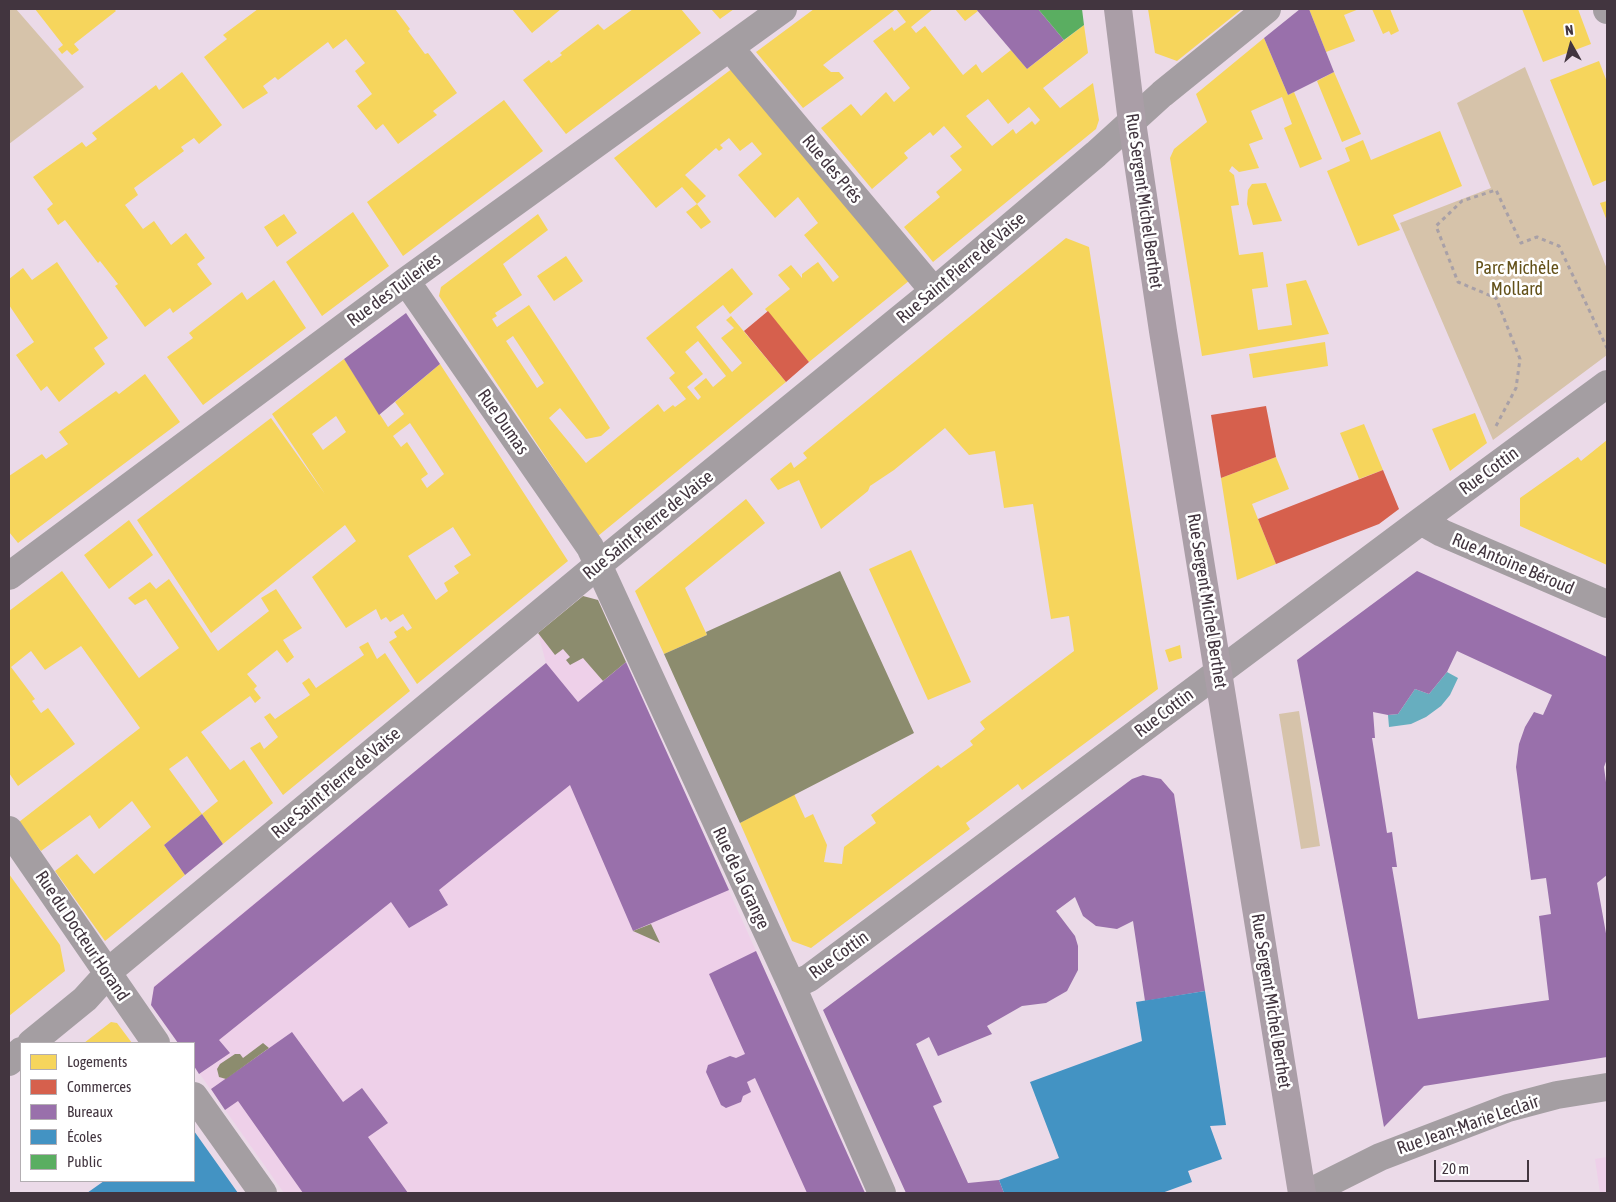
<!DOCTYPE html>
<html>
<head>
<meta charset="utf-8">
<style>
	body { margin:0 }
	#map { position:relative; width:1616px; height:1202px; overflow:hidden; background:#ebdae8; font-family:"Asap Condensed",sans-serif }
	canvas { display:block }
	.frame { position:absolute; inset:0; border:10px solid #42353f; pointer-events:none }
	.legend { position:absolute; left:20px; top:1042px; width:175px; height:140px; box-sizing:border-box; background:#fff; border:1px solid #b3aeb2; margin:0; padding:6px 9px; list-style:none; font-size:15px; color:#42353f }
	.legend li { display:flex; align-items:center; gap:10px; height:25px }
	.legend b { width:25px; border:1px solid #b3aeb2 }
	.north { position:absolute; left:1546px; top:20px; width:50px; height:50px; -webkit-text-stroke:4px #fff; paint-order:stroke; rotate:353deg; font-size:14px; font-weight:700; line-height:20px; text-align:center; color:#42353f }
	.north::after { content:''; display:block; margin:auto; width:18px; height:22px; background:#42353f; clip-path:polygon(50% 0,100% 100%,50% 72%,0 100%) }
	.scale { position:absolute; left:1434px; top:1160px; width:95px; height:22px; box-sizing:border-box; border:2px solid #42353f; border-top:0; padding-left:6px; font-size:15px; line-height:18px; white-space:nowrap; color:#42353f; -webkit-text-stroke:4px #fff; paint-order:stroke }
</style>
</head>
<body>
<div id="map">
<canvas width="1616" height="1202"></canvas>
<div class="frame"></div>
<ul class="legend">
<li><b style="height:14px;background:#f6d55c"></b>Logements</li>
<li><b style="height:14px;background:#d6604d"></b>Commerces</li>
<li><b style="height:14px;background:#9970ab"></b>Bureaux</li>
<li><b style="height:14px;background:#4393c3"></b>Écoles</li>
<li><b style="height:14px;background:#5aae61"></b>Public</li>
</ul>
<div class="north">N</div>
<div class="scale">20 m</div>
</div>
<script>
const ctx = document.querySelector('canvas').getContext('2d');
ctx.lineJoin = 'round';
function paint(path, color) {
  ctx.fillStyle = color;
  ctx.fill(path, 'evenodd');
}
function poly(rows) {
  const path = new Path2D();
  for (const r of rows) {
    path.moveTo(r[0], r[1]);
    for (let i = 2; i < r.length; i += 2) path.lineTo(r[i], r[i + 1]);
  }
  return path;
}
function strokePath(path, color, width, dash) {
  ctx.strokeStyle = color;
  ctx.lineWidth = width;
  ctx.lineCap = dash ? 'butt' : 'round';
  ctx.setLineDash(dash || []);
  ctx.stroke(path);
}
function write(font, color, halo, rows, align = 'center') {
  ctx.font = font + ' "Asap Condensed",sans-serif';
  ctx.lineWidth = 5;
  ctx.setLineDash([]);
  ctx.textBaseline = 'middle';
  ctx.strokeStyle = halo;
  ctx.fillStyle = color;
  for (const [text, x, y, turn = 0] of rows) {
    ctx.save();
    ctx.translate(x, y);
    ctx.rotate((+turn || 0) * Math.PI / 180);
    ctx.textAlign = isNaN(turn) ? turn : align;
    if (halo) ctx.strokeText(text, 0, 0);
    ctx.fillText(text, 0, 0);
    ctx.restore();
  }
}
paint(poly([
	[583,596,598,600,865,1193,284,1193,194,1066,194,1043,178,1043,151,1005,154,986,546,663,538,633],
	[1607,1157,1607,1193,1600,1193,1595,1159]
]), '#eed0e9');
paint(poly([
	[9,9,16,9,84,87,9,144],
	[1525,67,1607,269,1607,355,1493,440,1400,223,1491,188,1457,103],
	[1299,711,1320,846,1301,849,1279,714]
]), '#d6c3aa');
paint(poly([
	[1447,672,1458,678,1450,695,1441,706,1426,717,1411,724,1389,727,1388,715,1398,714,1415,689,1429,694]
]), '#67aebf');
paint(poly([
	[35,9,114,9,116,11,74,44,79,50,72,55,67,50,62,54,58,49,63,45],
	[258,9,395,9,410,29,408,31,425,54,428,53,457,93,433,111,437,115,398,144,383,124,376,130,357,106,372,94,355,71,365,63,346,39,333,49,328,42,278,80,275,77,263,86,268,93,243,109,204,57,227,39,223,35],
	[512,9,561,9,532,33],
	[633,9,681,9,701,33,566,134,523,80,549,60,551,63,562,55,560,53,598,24,604,30],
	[711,9,734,9,720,19],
	[814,9,896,9,823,65,831,72,839,72,844,78,803,108,756,52],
	[896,9,933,9,911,27,916,33,925,26,963,75,976,64,982,73,1011,50,1027,69,1084,25,1088,53,1043,88,1060,108,1093,83,1099,120,1096,129,933,262,904,227,940,197,936,192,962,170,950,156,962,147,944,126,933,136,930,132,904,153,908,158,872,189,821,128,851,104,861,116,886,92,894,102,910,88,873,41,892,27,894,31,906,22],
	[988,99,1008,124,1029,107,1040,120,1035,125,1032,121,1016,134,1013,129,992,146,966,116],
	[955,9,976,9,978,11,965,21],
	[1148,9,1242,9,1177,61,1155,53],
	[1309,9,1359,9,1344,15,1355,41,1326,52],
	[1372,9,1390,9,1399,31,1391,35,1389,31,1383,34],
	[1522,9,1578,9,1591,44,1543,62],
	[1264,38,1288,95,1294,92,1322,159,1300,168,1284,128,1292,124,1282,97,1251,111,1263,139,1249,144,1259,168,1239,172,1232,166,1229,171,1234,175,1239,205,1231,206,1239,255,1263,252,1268,287,1252,289,1258,330,1292,325,1286,284,1306,280,1329,334,1202,356,1170,158,1174,149,1207,122,1196,94],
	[1599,61,1607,82,1607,180,1593,186,1550,80],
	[733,68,910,280,809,362,765,309,790,289,778,275,791,265,802,278,802,274,818,262,833,282,839,277,804,235,818,223,798,197,775,218,738,175,762,154,752,142,740,151,729,138,720,145,723,148,719,151,716,148,685,175,706,196,697,204,682,187,656,208,614,158],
	[182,72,222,125,199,144,194,138,181,147,184,151,134,188,138,195,125,205,143,229,154,221,171,245,186,233,205,258,197,264,212,284,173,313,170,308,145,327,115,286,118,284,100,261,98,263,65,220,58,225,47,209,53,204,33,177,82,142,86,147,97,139,92,133,156,85,159,90],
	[1334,72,1361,134,1342,142,1317,81],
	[504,100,543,151,403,256,367,202],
	[1440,131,1462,186,1393,215,1400,230,1358,246,1327,171,1350,161,1345,148,1363,140,1371,160],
	[1266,183,1282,221,1253,225,1247,204,1248,190,1252,184],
	[1607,201,1607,221,1600,203],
	[697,204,711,222,701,229,686,212],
	[353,212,389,266,322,316,286,262],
	[284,214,297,233,277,247,264,227],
	[538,214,548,230,503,264,522,295,495,313,497,316,492,319,497,327,529,305,610,428,601,436,586,439,560,408,549,418,586,463,658,404,664,412,673,405,675,407,686,399,669,378,675,373,646,338,732,268,753,294,730,314,723,305,696,327,732,372,742,363,721,338,734,328,726,320,731,316,786,382,598,536,439,296,441,287],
	[513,336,544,383,537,388,506,341],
	[698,341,726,376,713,387,706,378,694,388,701,397,698,400,687,387,703,374,685,352],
	[1066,238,1089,247,1158,689,1022,790,1018,784,977,815,966,823,970,829,811,948,792,941,740,823,794,794,805,818,813,814,827,845,824,862,842,864,844,847,876,823,871,815,938,765,941,768,973,745,970,741,985,729,980,722,1074,651,1069,616,1051,619,1033,504,1004,508,995,451,969,455,945,428,894,470,870,486,868,491,821,529,799,480,778,490,770,479,791,462,794,468,807,458,803,453],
	[566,256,583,281,554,301,537,276],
	[57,262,108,338,94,348,105,364,59,402,47,386,41,391,16,355,34,342,9,305,9,279,23,268,32,280],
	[274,280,306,328,203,405,167,357,193,338,189,333,242,292,247,300],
	[1325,342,1328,366,1253,378,1249,354],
	[344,359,388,427,404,414,395,402,440,364,568,561,417,684,389,642,397,637,394,632,403,626,407,631,412,628,403,614,390,622,386,617,381,620,376,609,346,628,312,577,356,541,345,525,211,633,137,520,271,418,325,494,272,414],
	[336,416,346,432,323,450,312,434],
	[410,423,444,474,427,488,421,479,428,474,407,442,401,447,393,436],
	[453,527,471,555,454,566,459,573,444,583,448,591,436,600,408,556],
	[145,374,180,422,18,543,9,532,9,476,42,454,46,459,68,444,59,432,116,391,119,394],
	[1475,413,1487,443,1450,471,1432,429],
	[1364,424,1383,470,1359,479,1340,433],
	[1607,440,1607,565,1520,526,1520,498,1578,457,1581,461],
	[1276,457,1289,489,1252,504,1276,564,1237,580,1221,478],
	[746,499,765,523,685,588,707,635,664,654,635,591],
	[129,520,153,555,109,589,84,555],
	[911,550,971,682,928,700,869,569],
	[62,571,139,678,179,648,146,599,135,605,128,598,150,582,156,589,169,579,218,651,269,611,261,598,276,589,302,628,283,640,294,657,287,663,277,650,247,674,257,686,254,689,261,698,255,703,250,696,201,732,230,770,244,760,273,803,223,844,202,814,218,801,187,756,169,769,202,814,164,845,185,875,105,941,55,871,77,854,94,874,151,827,132,801,99,829,90,815,41,851,19,822,140,728,81,646,45,670,31,651,11,667,35,699,32,701,41,713,48,708,75,744,18,786,9,773,9,611],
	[368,642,377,659,385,653,410,691,283,795,250,748,260,742,264,749,278,737,264,717,270,713,275,719,310,695,302,683,309,678,316,688,364,655,359,647],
	[1180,645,1182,658,1169,662,1165,650],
	[9,874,60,945,65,971,9,1016],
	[111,1022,117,1023,132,1043,84,1043]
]), '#f6d55c');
paint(poly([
	[768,311,809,362,786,382,744,331],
	[1266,406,1276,457,1221,478,1211,415],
	[1383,470,1399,509,1379,524,1276,564,1258,519]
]), '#d6604d');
paint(poly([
	[976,9,1038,9,1064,40,1027,69],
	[1300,9,1309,9,1334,72,1288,95,1264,38],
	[406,313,440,364,379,415,344,359],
	[1417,571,1607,657,1607,759,1604,767,1607,790,1607,875,1597,883,1607,939,1607,1057,1424,1086,1384,1127,1297,660],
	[1457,651,1552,695,1543,715,1534,712,1525,727,1519,744,1516,767,1531,880,1546,878,1551,914,1539,916,1549,1000,1418,1019,1392,867,1397,867,1392,832,1387,833,1372,738,1375,738,1373,712,1388,715,1398,714,1415,689,1429,694,1447,672],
	[626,662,729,890,633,931,570,785,439,890,448,905,409,928,391,902,219,1040,230,1053,199,1074,194,1066,194,1043,178,1043,151,1005,154,987,546,663,578,702],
	[1143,775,1161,779,1174,794,1205,991,1145,1001,1133,921,1117,929,1096,926,1083,916,1075,897,1056,911,1075,936,1078,946,1078,970,1067,991,1046,1003,1022,1006,987,1026,992,1034,938,1056,929,1037,916,1044,942,1102,933,1106,968,1183,999,1180,1004,1193,906,1193,823,1010,1132,779],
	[202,814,223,844,185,875,164,845],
	[756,951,865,1193,807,1193,755,1078,747,1082,751,1092,743,1096,741,1102,726,1108,721,1105,706,1072,708,1065,730,1056,736,1058,745,1054,709,974],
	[292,1032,343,1102,362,1088,388,1123,368,1137,408,1193,303,1193,238,1101,225,1110,211,1089]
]), '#9970ab');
paint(poly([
	[1205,991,1226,1125,1210,1126,1222,1159,1188,1171,1192,1182,1162,1193,1004,1193,999,1180,1059,1158,1030,1082,1142,1041,1136,1002],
	[194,1131,238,1193,87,1193,104,1181,194,1181]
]), '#4393c3');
paint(poly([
	[1038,9,1082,9,1084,25,1064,40]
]), '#5aae61');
paint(poly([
	[840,571,914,733,740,823,664,654,707,635,706,632],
	[583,596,598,600,626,662,603,681,583,658,570,665,566,660,570,657,563,649,555,655,538,633],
	[651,924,660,943,633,931],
	[263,1043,269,1048,226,1079,219,1077,217,1069,220,1064,235,1054,240,1054,243,1058]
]), '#8c8c6e');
strokePath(poly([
	[1496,426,1516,388,1520,359,1496,298,1458,282,1436,226,1462,201,1496,190,1521,243,1537,237,1559,246,1607,348]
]), '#a8a0a7', 3, [4, 4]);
strokePath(poly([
	[1607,9,1607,10],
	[730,48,934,291],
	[406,281,590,547,792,986,882,1193],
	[1421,521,1442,533,1607,604],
	[9,576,406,281,783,9],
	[9,830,156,1043],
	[792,986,809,978,1421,521,1607,384],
	[31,1043,85,999,115,966,598,565,934,291,1096,154,1162,94,1267,9],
	[9,1062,21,1051],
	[194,1096,263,1193],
	[1308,1193,1380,1157,1508,1108,1557,1095,1607,1087]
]), '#a49ea2', 28);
strokePath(poly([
	[1118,9,1132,122,1163,331,1302,1193]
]), '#aa9ea7', 28);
write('18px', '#42353f', '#fff', [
	["Rue des Prés",832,169,50],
	["Rue Sergent Michel Berthet",1144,201,82],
	["Rue Saint Pierre de Vaise",961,268,-40],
	["Rue des Tuileries",394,290,-36],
	["Rue Dumas",503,422,55],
	["Rue Cottin",1489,471,-36],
	["Rue Saint Pierre de Vaise",648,525,-39],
	["Rue Antoine Béroud",1513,564,23],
	["Rue Sergent Michel Berthet",1207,601,81],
	["Rue Cottin",1164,713,-37],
	["Rue Saint Pierre de Vaise",336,783,-40],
	["Rue de la Grange",741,878,65],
	["Rue du Docteur Horand",82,936,56],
	["Rue Cottin",839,955,-36],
	["Rue Sergent Michel Berthet",1271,1001,81],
	["Rue Jean-Marie Leclair",1468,1125,-19]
]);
write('18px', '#635119', '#fff', [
	["Parc Michèle",1517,268],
	["Mollard",1517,289]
]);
</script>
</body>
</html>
